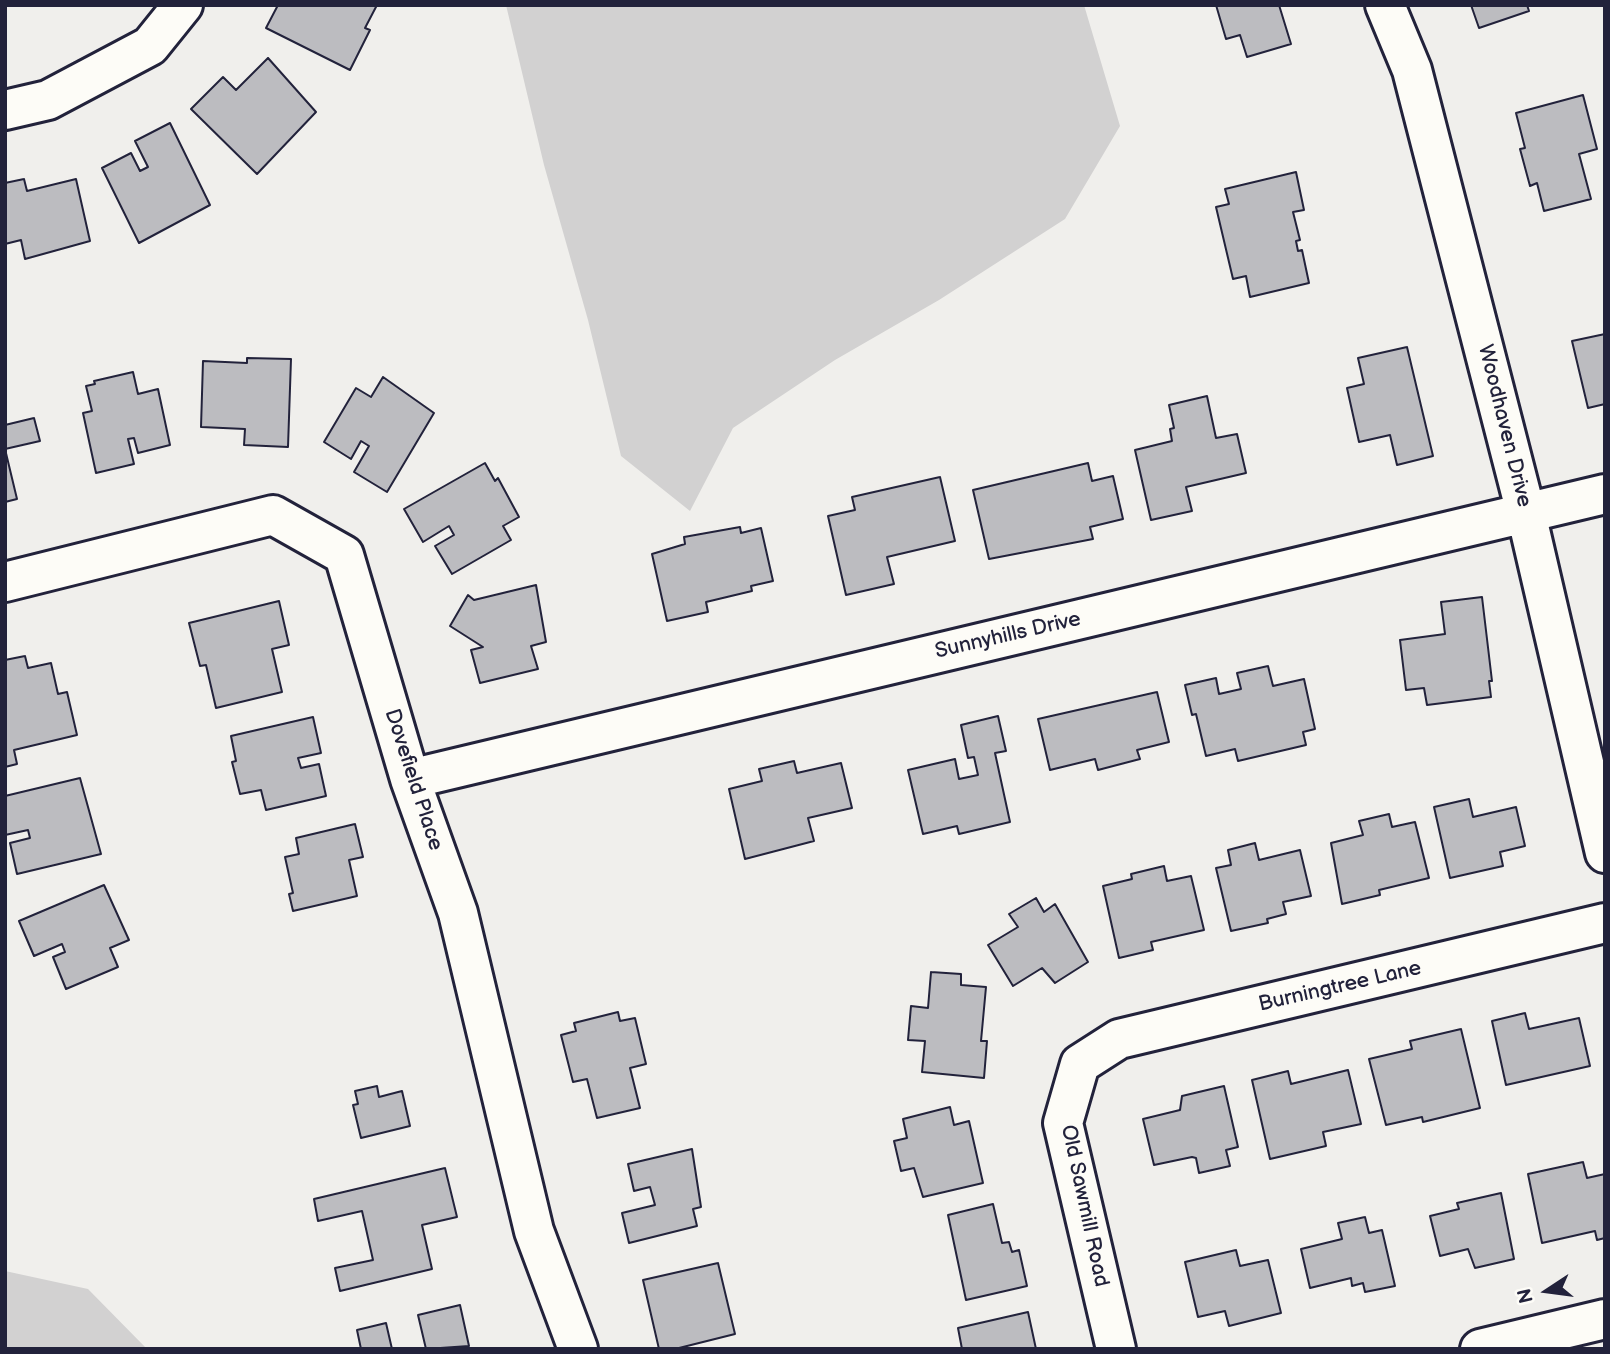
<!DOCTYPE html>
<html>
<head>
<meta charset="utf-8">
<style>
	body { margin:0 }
	#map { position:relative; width:1610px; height:1354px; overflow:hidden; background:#f0efec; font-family:"Balsamiq Sans",sans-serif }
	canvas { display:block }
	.frame { position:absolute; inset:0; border:7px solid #22223b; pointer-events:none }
	.north { position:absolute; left:1512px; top:1256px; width:70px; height:70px; -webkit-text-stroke:5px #fdfcf7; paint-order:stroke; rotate:257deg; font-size:19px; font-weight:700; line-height:28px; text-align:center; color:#22223b }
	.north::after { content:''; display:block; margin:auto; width:24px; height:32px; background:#22223b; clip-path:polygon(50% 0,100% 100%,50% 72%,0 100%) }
</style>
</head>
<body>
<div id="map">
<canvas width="1610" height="1354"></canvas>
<div class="frame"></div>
<div class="north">N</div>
</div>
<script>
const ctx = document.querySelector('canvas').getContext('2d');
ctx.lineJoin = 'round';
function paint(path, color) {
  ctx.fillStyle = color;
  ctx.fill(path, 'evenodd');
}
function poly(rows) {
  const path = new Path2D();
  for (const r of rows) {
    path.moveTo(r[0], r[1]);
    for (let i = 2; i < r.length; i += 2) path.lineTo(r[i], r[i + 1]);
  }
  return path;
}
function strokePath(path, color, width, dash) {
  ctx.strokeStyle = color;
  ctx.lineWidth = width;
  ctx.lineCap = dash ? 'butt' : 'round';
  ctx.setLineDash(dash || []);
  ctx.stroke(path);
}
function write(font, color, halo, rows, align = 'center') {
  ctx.font = font + ' "Balsamiq Sans",sans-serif';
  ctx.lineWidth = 5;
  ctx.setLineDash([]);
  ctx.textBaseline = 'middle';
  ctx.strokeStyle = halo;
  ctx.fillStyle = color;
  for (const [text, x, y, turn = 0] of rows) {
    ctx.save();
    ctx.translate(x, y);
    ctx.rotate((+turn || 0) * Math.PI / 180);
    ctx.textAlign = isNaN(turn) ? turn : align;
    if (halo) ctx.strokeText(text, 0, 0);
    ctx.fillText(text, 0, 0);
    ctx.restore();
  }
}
paint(poly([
	[506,5,1084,5,1120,126,1065,219,939,300,835,360,733,428,690,511,621,456,588,320,544,165],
	[5,1271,88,1289,147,1349,5,1349]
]), '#d2d1d1');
const building = poly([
	[278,5,377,5,365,28,370,30,350,70,266,28,278,5],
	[1216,5,1279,5,1291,44,1247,57,1240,35,1226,39,1216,5],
	[1471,5,1527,5,1529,11,1479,28,1471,5],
	[268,58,316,112,257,174,191,109,223,77,236,90,268,58],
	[1583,95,1597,149,1579,154,1591,199,1544,211,1537,183,1530,186,1520,149,1525,148,1516,113,1583,95],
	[170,123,210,205,139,243,102,168,131,153,140,171,148,167,135,141,170,123],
	[1296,172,1304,210,1293,212,1300,240,1296,241,1298,251,1302,250,1309,283,1250,297,1246,276,1233,279,1216,207,1229,204,1225,189,1296,172],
	[24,179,27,191,76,179,90,241,25,259,21,240,5,244,5,183,24,179],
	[1605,334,1605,404,1588,408,1572,341,1605,334],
	[1407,347,1433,456,1397,465,1390,435,1359,442,1347,388,1364,384,1358,358,1407,347],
	[247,358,291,359,288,447,244,445,245,429,201,427,203,361,247,363,247,358],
	[133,372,138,394,158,389,170,445,138,453,134,438,128,439,134,464,96,473,83,413,92,411,86,386,95,384,94,381,133,372],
	[383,377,434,413,387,492,354,472,369,446,361,441,351,459,324,442,356,388,371,397,383,377],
	[1207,396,1216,438,1237,434,1246,473,1186,487,1192,511,1151,520,1135,450,1172,441,1170,429,1174,428,1169,405,1207,396],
	[34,418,40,441,5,449,17,499,5,502,5,425,34,418],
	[485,463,495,481,498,478,519,517,503,526,511,540,452,574,435,546,454,535,449,526,423,542,404,509,485,463],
	[1088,463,1092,481,1113,476,1123,519,1090,527,1093,539,989,559,973,490,1088,463],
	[940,477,955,541,887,557,894,584,846,595,828,516,855,510,852,497,940,477],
	[740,527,741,533,761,528,773,581,751,586,752,591,706,602,708,612,667,621,652,554,685,544,684,537,740,527],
	[536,585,546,642,531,646,538,669,480,683,471,650,483,647,450,626,468,595,474,600,536,585],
	[1482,597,1492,681,1489,681,1491,697,1427,705,1424,688,1406,690,1400,640,1445,634,1441,602,1482,597],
	[279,601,289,645,272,649,282,692,216,708,206,665,200,666,189,623,279,601],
	[25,656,28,668,51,663,58,694,67,692,77,735,14,750,17,764,5,767,5,660,25,656],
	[1268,666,1273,686,1304,679,1315,729,1303,732,1306,745,1238,761,1235,749,1206,756,1196,714,1192,715,1185,685,1216,678,1219,694,1241,689,1237,673,1268,666],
	[1157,692,1169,742,1137,750,1140,759,1098,770,1095,759,1050,770,1038,719,1157,692],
	[998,716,1006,751,995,753,1010,822,959,834,957,826,923,834,908,770,955,759,959,779,978,775,974,757,968,758,961,725,998,716],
	[313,717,321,753,298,758,301,768,319,764,326,796,266,810,261,790,240,794,232,762,236,761,231,736,313,717],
	[794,761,797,773,841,763,852,808,808,818,814,841,745,859,729,789,762,781,759,769,794,761],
	[80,778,101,854,17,874,10,843,30,838,28,830,5,835,5,796,80,778],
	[1469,799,1473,817,1516,807,1525,846,1500,852,1503,866,1450,878,1434,807,1469,799],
	[1389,814,1392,827,1415,822,1429,878,1379,890,1380,895,1342,904,1331,843,1363,835,1359,821,1389,814],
	[355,824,363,857,349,860,357,896,293,911,289,894,293,893,285,857,299,854,296,838,355,824],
	[1255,843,1259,860,1300,850,1311,896,1283,902,1286,914,1267,919,1268,923,1231,931,1216,868,1231,865,1228,850,1255,843],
	[1164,866,1167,881,1191,876,1204,930,1151,942,1153,950,1119,958,1103,886,1132,879,1131,874,1164,866],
	[104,885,129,940,110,948,118,967,66,989,53,957,65,952,62,944,34,956,19,921,104,885],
	[1036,898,1044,912,1055,904,1088,962,1055,983,1042,968,1013,986,988,945,1018,927,1009,914,1036,898],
	[931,972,961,974,961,985,986,987,981,1041,987,1041,984,1078,922,1072,925,1041,908,1040,911,1006,928,1008,931,972],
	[618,1012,620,1021,635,1018,646,1064,630,1068,640,1108,597,1118,587,1079,573,1082,561,1035,576,1031,574,1023,618,1012],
	[1525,1013,1529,1029,1579,1018,1590,1066,1506,1085,1492,1021,1525,1013],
	[1461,1029,1480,1108,1423,1122,1422,1117,1386,1125,1369,1059,1412,1049,1410,1041,1461,1029],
	[1348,1070,1361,1124,1323,1132,1326,1146,1270,1159,1252,1080,1288,1071,1291,1084,1348,1070],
	[377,1086,379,1097,402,1091,410,1126,361,1138,353,1105,358,1104,355,1091,377,1086],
	[1224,1086,1238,1147,1226,1150,1230,1166,1199,1173,1196,1158,1192,1157,1154,1165,1143,1119,1180,1110,1182,1096,1224,1086],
	[950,1107,954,1125,969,1121,983,1183,923,1197,914,1168,901,1171,894,1141,907,1138,903,1119,950,1107],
	[692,1149,701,1207,693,1209,697,1226,629,1243,622,1213,655,1205,650,1187,634,1191,628,1164,692,1149],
	[1583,1162,1587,1178,1605,1174,1605,1238,1597,1240,1595,1231,1542,1243,1528,1174,1583,1162],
	[445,1168,457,1217,422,1225,432,1269,340,1291,335,1268,373,1260,362,1211,318,1221,314,1199,445,1168],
	[1501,1193,1514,1259,1475,1268,1468,1249,1440,1256,1430,1216,1459,1209,1457,1203,1501,1193],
	[993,1204,1002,1243,1009,1242,1012,1252,1019,1250,1027,1286,966,1300,948,1215,993,1204],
	[1365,1217,1369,1233,1382,1230,1395,1286,1365,1292,1363,1283,1352,1286,1351,1278,1310,1288,1301,1249,1342,1239,1338,1223,1365,1217],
	[1236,1250,1240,1266,1268,1260,1281,1313,1229,1326,1225,1311,1198,1317,1185,1262,1236,1250],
	[718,1263,735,1334,675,1349,659,1349,643,1280,718,1263],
	[460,1305,469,1346,426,1349,418,1315,460,1305],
	[1028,1312,1036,1349,962,1349,958,1328,1028,1312],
	[386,1323,392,1349,361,1349,357,1330,386,1323]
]);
paint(building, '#bcbcc0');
strokePath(building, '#22223b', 2);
const minor = poly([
	[1385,5,1412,70,1526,513,1605,853],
	[5,110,48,100,150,46,183,5],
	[5,582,273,515,344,555,410,779,458,913,534,1231,578,1349],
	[410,779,1605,494],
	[1116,1349,1063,1123,1080,1064,1119,1039,1605,923],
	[1480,1349,1605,1319]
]);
strokePath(minor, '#22223b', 44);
strokePath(minor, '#fdfcf7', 38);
write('21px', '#22223b', '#fdfcf7', [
	["Woodhaven Drive",1504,426,76],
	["Sunnyhills Drive",1008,636,-13],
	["Dovefield Place",413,780,72],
	["Burningtree Lane",1340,987,-13],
	["Old Sawmill Road",1084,1206,78]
]);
</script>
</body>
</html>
